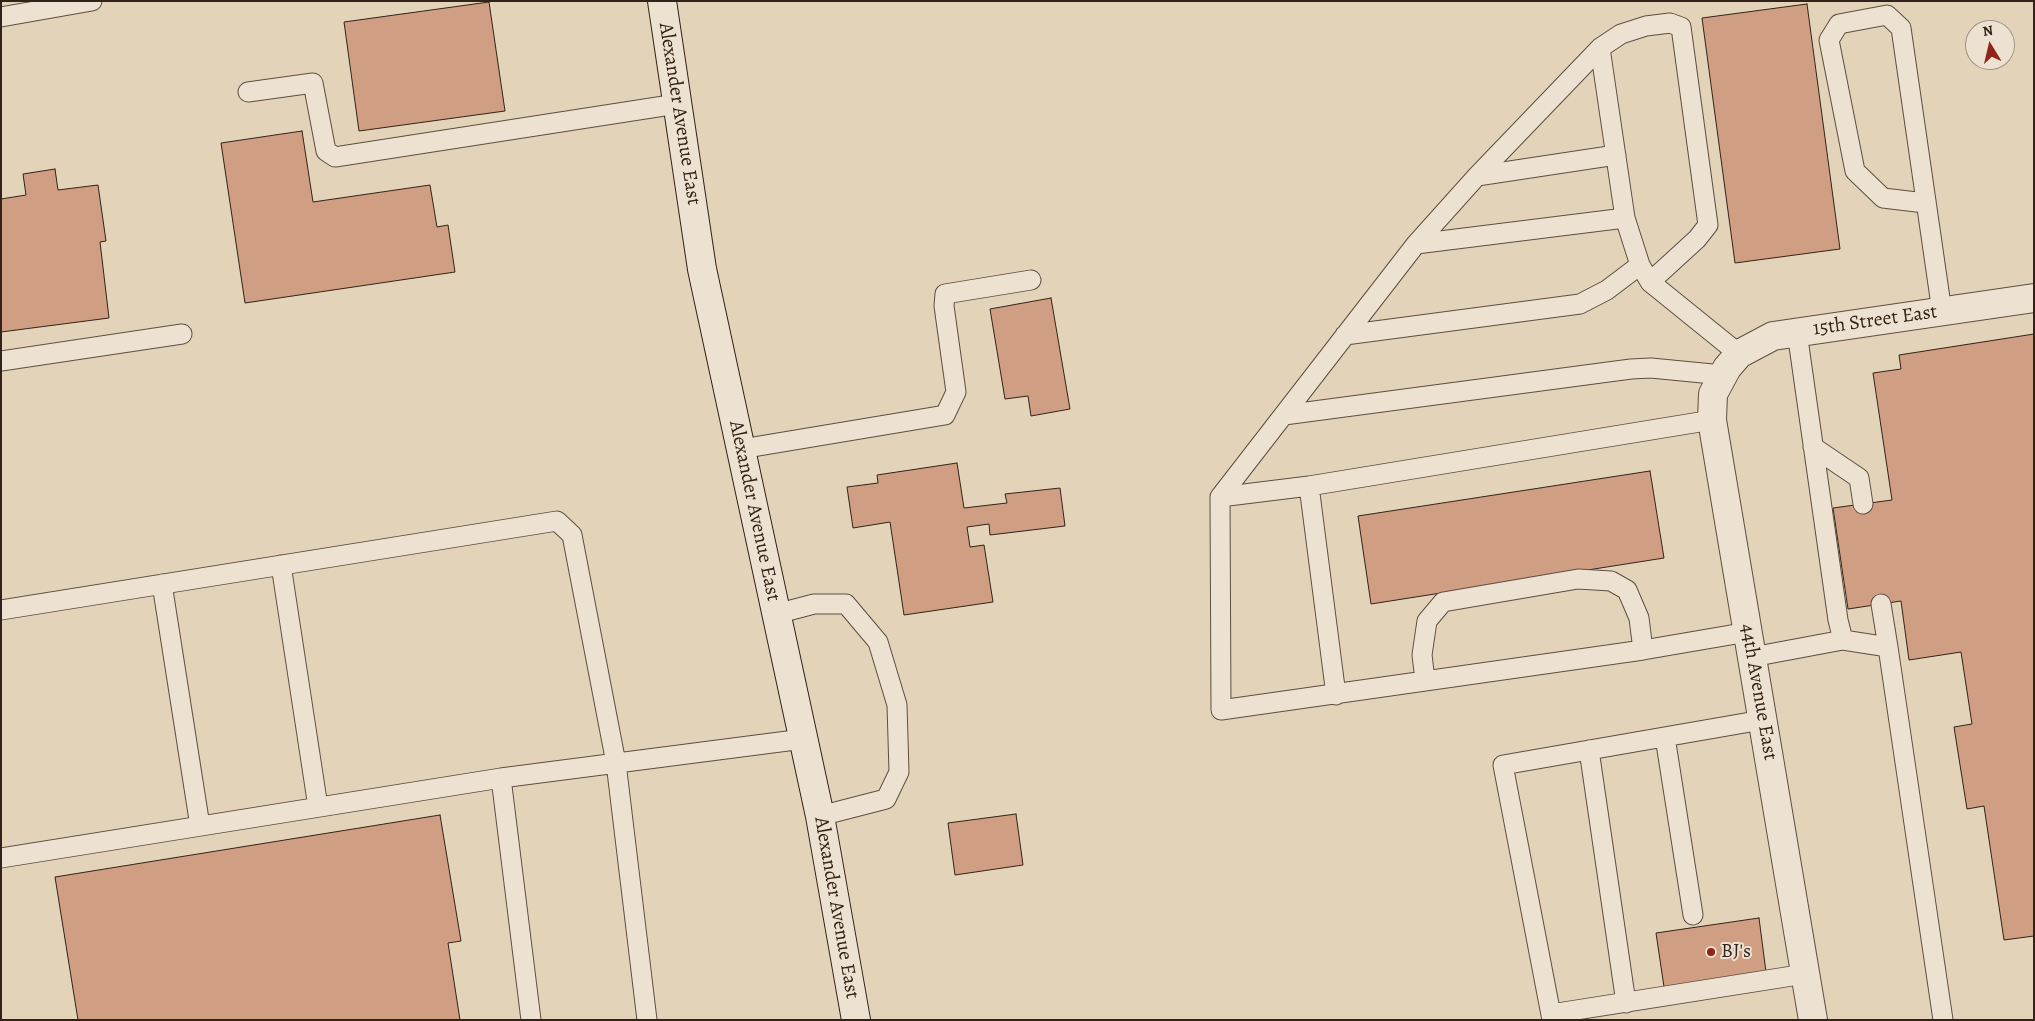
<!DOCTYPE html>
<html>
<head>
<meta charset="utf-8">
<style>
	body { margin:0 }
	#map { position:relative; width:2035px; height:1021px; overflow:hidden; background:#e3d3b8; font-family:Alegreya,serif }
	canvas { display:block }
	.frame { position:absolute; inset:0; border:2px solid #32221a; pointer-events:none }
	.north { position:absolute; left:1965px; top:20px; width:50px; height:50px; box-sizing:border-box; background:#ede2d1; border:1px solid #a29588; border-radius:50%; rotate:351deg; font-size:14px; font-weight:700; line-height:20px; text-align:center; color:#32221a }
	.north::after { content:''; display:block; margin:auto; width:18px; height:22px; background:#8f2418; clip-path:polygon(50% 0,100% 100%,50% 72%,0 100%) }
</style>
</head>
<body>
<div id="map">
<canvas width="2035" height="1021"></canvas>
<div class="frame"></div>
<div class="north">N</div>
</div>
<script>
const ctx = document.querySelector('canvas').getContext('2d');
ctx.lineJoin = 'round';
function paint(path, color) {
  ctx.fillStyle = color;
  ctx.fill(path, 'evenodd');
}
function poly(rows) {
  const path = new Path2D();
  for (const r of rows) {
    path.moveTo(r[0], r[1]);
    for (let i = 2; i < r.length; i += 2) path.lineTo(r[i], r[i + 1]);
  }
  return path;
}
function strokePath(path, color, width, dash) {
  ctx.strokeStyle = color;
  ctx.lineWidth = width;
  ctx.lineCap = dash ? 'butt' : 'round';
  ctx.setLineDash(dash || []);
  ctx.stroke(path);
}
function write(font, color, halo, rows, align = 'center') {
  ctx.font = font + ' Alegreya,serif';
  ctx.lineWidth = 4;
  ctx.setLineDash([]);
  ctx.textBaseline = 'middle';
  ctx.strokeStyle = halo;
  ctx.fillStyle = color;
  for (const [text, x, y, turn = 0] of rows) {
    ctx.save();
    ctx.translate(x, y);
    ctx.rotate((+turn || 0) * Math.PI / 180);
    ctx.textAlign = isNaN(turn) ? turn : align;
    if (halo) ctx.strokeText(text, 0, 0);
    ctx.fillText(text, 0, 0);
    ctx.restore();
  }
}
const building = poly([
	[489,2,505,111,359,131,344,22,489,2],
	[1807,4,1840,249,1735,263,1702,18,1807,4],
	[302,131,313,202,430,185,437,227,448,225,455,272,245,303,221,143,302,131],
	[55,169,58,190,98,185,106,241,100,242,109,318,1,332,1,199,26,195,23,174,55,169],
	[1051,298,1070,409,1031,416,1028,396,1005,399,990,309,1051,298],
	[2034,334,2034,936,2004,940,1984,806,1967,809,1954,727,1972,724,1961,652,1909,660,1901,601,1848,609,1833,508,1892,500,1873,373,1901,369,1899,355,2034,334],
	[957,463,964,508,1007,503,1005,494,1060,488,1065,526,990,535,989,524,967,527,970,547,984,545,993,602,904,615,890,522,853,528,847,487,878,483,877,475,957,463],
	[1650,471,1664,558,1371,604,1358,516,1650,471],
	[1016,814,1023,865,955,875,948,823,1016,814],
	[440,815,461,941,448,943,460,1020,78,1020,55,877,440,815],
	[1759,918,1766,972,1664,987,1656,933,1759,918]
]);
paint(building, '#d09e83');
strokePath(building, '#32221a', 1);
const lane = poly([
	[1,17,92,1],
	[1600,48,1625,218,1640,265,1650,282,1739,354],
	[248,92,313,83,326,151,335,157,677,104],
	[1477,176,1616,155],
	[1925,203,1883,198,1855,171,1829,40,1839,24,1887,15,1901,28,1942,312],
	[1416,244,1625,218],
	[1650,282,1697,239,1708,225,1681,27,1670,23,1646,26,1621,34,1600,48,1477,176,1416,244,1220,497,1221,710,1643,650,1748,632],
	[1797,332,1838,620,1843,640],
	[1345,335,1580,304,1607,290,1640,265],
	[1,361,182,334],
	[1284,415,1631,369,1651,368,1723,375],
	[1813,447,1859,478,1863,504],
	[741,449,945,415,956,392,944,306,945,294,1031,280],
	[1220,497,1309,486],
	[281,565,318,807],
	[162,584,200,826],
	[1881,604,1888,647],
	[1,610,557,521,572,535,616,763,647,1020],
	[776,614,814,604,846,604,878,642,897,705,899,772,886,799,820,816],
	[1752,657,1843,640,1888,647,1943,1020],
	[1425,680,1422,655,1427,621,1443,602,1578,579,1611,581,1627,590,1639,618,1643,650],
	[1336,695,1309,486,1712,420],
	[1665,737,1693,915],
	[1589,750,1626,1003],
	[501,778,531,1020],
	[1,858,501,778,803,739],
	[1551,1014,1805,974],
	[1552,1020,1503,765,1762,720]
]);
const street = poly([
	[1813,1020,1712,420,1713,394,1727,368,1739,354,1773,336,2034,298]
]);
const secondary = poly([
	[662,1,702,269,820,816,856,1020]
]);
strokePath(lane, '#5e4e42', 21);
strokePath(street, '#5e4e42', 30);
strokePath(secondary, '#32221a', 30);
strokePath(lane, '#ede2d1', 19);
strokePath(street, '#ede2d1', 28);
strokePath(secondary, '#ede2d1', 28);
for (const [x, y, r, color] of [
	[1711,952,5,"#8f2418"]
]) {
  const dot = new Path2D();
  dot.arc(x, y, r, 0, 2 * Math.PI);
  ctx.fillStyle = color;
  ctx.fill(dot);
  strokePath(dot, '#ede2d1', 2);
}
write('20px', '#32221a', '#ede2d1', [
	["Alexander Avenue East",679,114,81],
	["15th Street East",1875,321,-8],
	["Alexander Avenue East",754,511,78],
	["44th Avenue East",1758,692,80],
	["Alexander Avenue East",836,908,80]
]);
write('20px', '#32221a', '#ede2d1', [
	["BJ's",1721,952]
], 'left');
</script>
</body>
</html>
